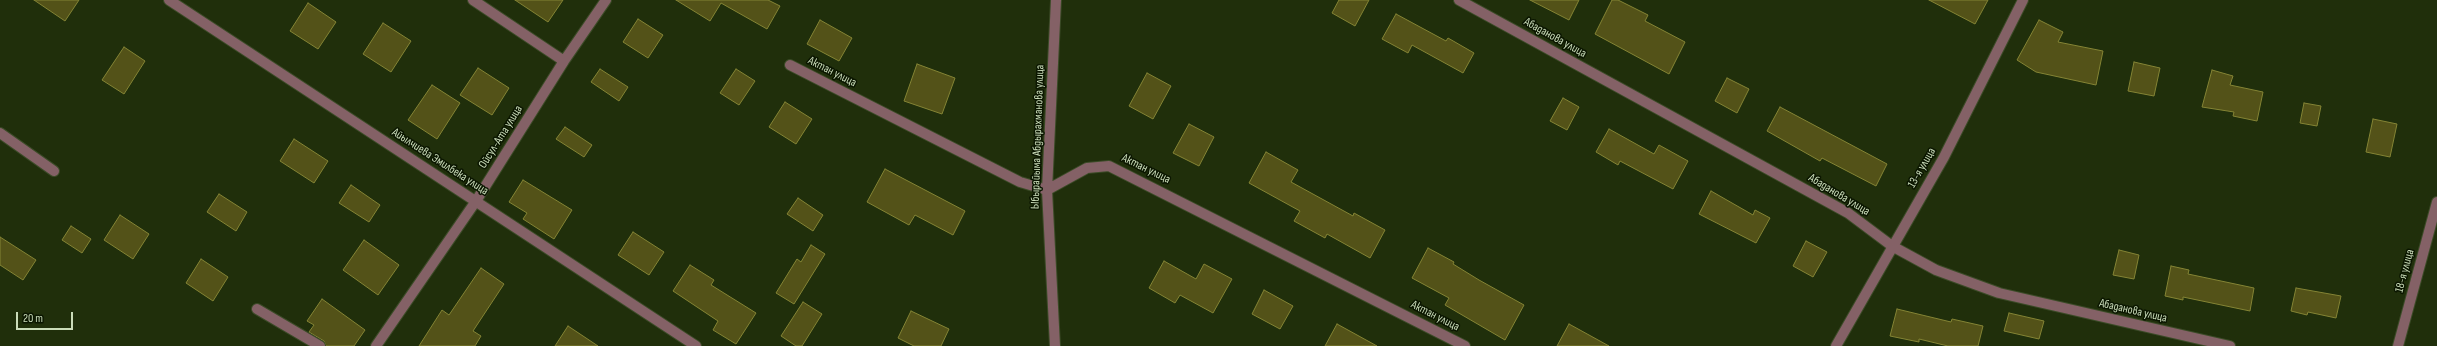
<!DOCTYPE html>
<html>
<head>
<meta charset="utf-8">
<style>
	body { margin:0 }
	#map { position:relative; width:2437px; height:346px; overflow:hidden; background:#202f0b; font-family:"Sofia Sans Condensed",sans-serif }
	canvas { display:block }
	.scale { position:absolute; left:16px; top:312px; width:57px; height:18px; box-sizing:border-box; border:2px solid #cadcb9; border-top:0; padding-left:5px; font-size:12px; line-height:14px; white-space:nowrap; color:#cadcb9; -webkit-text-stroke:3px #0b1600; paint-order:stroke }
</style>
</head>
<body>
<div id="map">
<canvas width="2437" height="346"></canvas>
<div class="scale">20 m</div>
</div>
<script>
const ctx = document.querySelector('canvas').getContext('2d');
ctx.lineJoin = 'round';
function paint(path, color) {
  ctx.fillStyle = color;
  ctx.fill(path, 'evenodd');
}
function poly(rows) {
  const path = new Path2D();
  for (const r of rows) {
    path.moveTo(r[0], r[1]);
    for (let i = 2; i < r.length; i += 2) path.lineTo(r[i], r[i + 1]);
  }
  return path;
}
function strokePath(path, color, width, dash) {
  ctx.strokeStyle = color;
  ctx.lineWidth = width;
  ctx.lineCap = dash ? 'butt' : 'round';
  ctx.setLineDash(dash || []);
  ctx.stroke(path);
}
function write(font, color, halo, rows, align = 'center') {
  ctx.font = font + ' "Sofia Sans Condensed",sans-serif';
  ctx.lineWidth = 3;
  ctx.setLineDash([]);
  ctx.textBaseline = 'middle';
  ctx.strokeStyle = halo;
  ctx.fillStyle = color;
  for (const [text, x, y, turn = 0] of rows) {
    ctx.save();
    ctx.translate(x, y);
    ctx.rotate((+turn || 0) * Math.PI / 180);
    ctx.textAlign = isNaN(turn) ? turn : align;
    if (halo) ctx.strokeText(text, 0, 0);
    ctx.fillText(text, 0, 0);
    ctx.restore();
  }
}
const building = poly([
	[34,0,79,0,65,21,34,0],
	[515,0,563,0,548,22,515,0],
	[676,0,768,0,780,6,767,29,721,3,710,21,676,0],
	[1339,0,1369,0,1355,26,1332,13,1339,0],
	[1530,0,1579,0,1569,20,1530,0],
	[1612,0,1618,0,1648,15,1645,21,1685,42,1669,74,1595,34,1612,0],
	[1929,0,1988,0,1975,24,1929,0],
	[308,3,336,22,318,49,290,31,308,3],
	[1396,14,1446,41,1448,38,1474,53,1463,73,1412,45,1408,53,1382,39,1396,14],
	[638,19,663,35,648,58,623,42,638,19],
	[820,20,852,38,839,61,807,44,820,20],
	[2039,20,2063,32,2058,42,2103,51,2096,85,2036,72,2017,60,2039,20],
	[383,23,411,41,391,72,363,54,383,23],
	[124,47,145,61,124,94,102,80,124,47],
	[2134,62,2160,68,2154,96,2128,91,2134,62],
	[917,64,955,78,942,114,904,101,917,64],
	[478,68,509,88,492,115,460,95,478,68],
	[600,69,628,87,619,101,591,82,600,69],
	[736,69,755,81,739,105,720,93,736,69],
	[2212,70,2233,76,2230,85,2263,92,2257,121,2233,116,2234,112,2202,107,2212,70],
	[1147,73,1171,86,1153,119,1129,106,1147,73],
	[1727,78,1749,89,1737,113,1715,101,1727,78],
	[432,85,460,103,437,139,408,120,432,85],
	[1563,98,1579,107,1567,130,1550,121,1563,98],
	[785,102,812,119,796,144,769,127,785,102],
	[2304,103,2321,106,2317,126,2300,123,2304,103],
	[1780,107,1887,164,1876,186,1822,158,1820,161,1767,131,1780,107],
	[2373,119,2397,124,2390,157,2366,152,2373,119],
	[1189,124,1214,137,1199,166,1173,153,1189,124],
	[565,127,592,145,584,157,556,139,565,127],
	[1609,129,1654,154,1659,145,1688,161,1673,189,1620,161,1618,165,1596,152,1609,129],
	[294,139,328,161,314,183,280,161,294,139],
	[1266,152,1298,170,1291,182,1353,216,1354,213,1385,230,1370,258,1327,234,1325,238,1294,221,1300,211,1249,183,1266,152],
	[885,169,965,211,953,235,915,215,909,225,867,202,885,169],
	[523,180,572,210,554,239,523,219,527,213,509,202,523,180],
	[351,185,380,205,369,222,339,203,351,185],
	[1711,191,1753,215,1755,210,1770,218,1756,243,1699,214,1711,191],
	[219,194,247,212,236,231,207,212,219,194],
	[798,198,823,215,813,231,787,214,798,198],
	[120,215,149,234,133,259,104,240,120,215],
	[71,226,91,239,82,253,62,240,71,226],
	[633,232,664,252,649,275,618,255,633,232],
	[0,237,36,260,23,280,0,265,0,237],
	[364,240,399,265,378,295,343,270,364,240],
	[1806,241,1827,252,1813,277,1793,266,1806,241],
	[811,245,825,254,794,304,776,293,797,259,801,262,811,245],
	[1428,248,1454,262,1453,264,1479,280,1524,305,1505,340,1445,305,1449,298,1412,278,1428,248],
	[2119,250,2139,255,2134,279,2113,275,2119,250],
	[201,259,228,277,213,301,186,283,201,259],
	[1164,261,1196,279,1204,264,1232,279,1213,313,1180,295,1175,303,1149,288,1164,261],
	[690,265,714,280,711,285,756,313,736,344,713,330,718,321,673,291,690,265],
	[2171,266,2189,270,2188,274,2254,288,2250,311,2183,297,2183,300,2165,296,2171,266],
	[481,268,504,284,473,331,481,336,475,346,419,346,442,310,449,315,481,268],
	[2296,288,2341,296,2336,318,2308,312,2307,315,2291,311,2296,288],
	[1264,290,1293,306,1280,329,1252,314,1264,290],
	[322,299,365,330,354,346,326,346,324,341,309,332,314,325,307,321,322,299],
	[803,302,822,314,802,346,796,346,781,336,803,302],
	[1897,309,1951,322,1952,319,1983,326,1978,346,1948,346,1919,339,1919,342,1890,336,1897,309],
	[911,311,949,329,941,346,914,346,898,338,911,311],
	[2009,313,2044,321,2039,339,2004,331,2009,313],
	[1337,324,1377,346,1325,346,1337,324],
	[1569,324,1609,346,1557,346,1569,324],
	[568,326,598,346,555,346,568,326]
]);
paint(building, '#535218');
strokePath(building, '#848435', 1);
const minor = poly([
	[169,0,696,346],
	[473,0,564,61],
	[1459,0,1848,213,1892,246,1936,270,1999,293,2230,346],
	[790,65,1020,182,1047,190,1087,168,1109,166,1465,346],
	[0,133,54,171],
	[257,309,320,346],
	[376,346,476,201,564,61,606,0],
	[1055,346,1047,190,1056,0],
	[1836,346,1944,157,2023,0],
	[2398,346,2437,202]
]);
strokePath(minor, '#3b4b27', 12);
strokePath(minor, '#846166', 10);
write('12px', '#cadcb9', '#0b1600', [
	["Абаданова улица",1555,38,29],
	["Актан улица",832,72,27],
	["Ойсул-Ата улица",501,137,-58],
	["Ыбырайыма Абдырахманова улица",1038,137,-88],
	["Айылчиева Эмилбека улица",440,162,33],
	["13-я улица",1922,168,-60],
	["Актан улица",1146,169,26],
	["Абаданова улица",1839,195,31],
	["18-я улица",2405,271,-75],
	["Абаданова улица",2133,311,13],
	["Актан улица",1435,316,27]
]);
</script>
</body>
</html>
